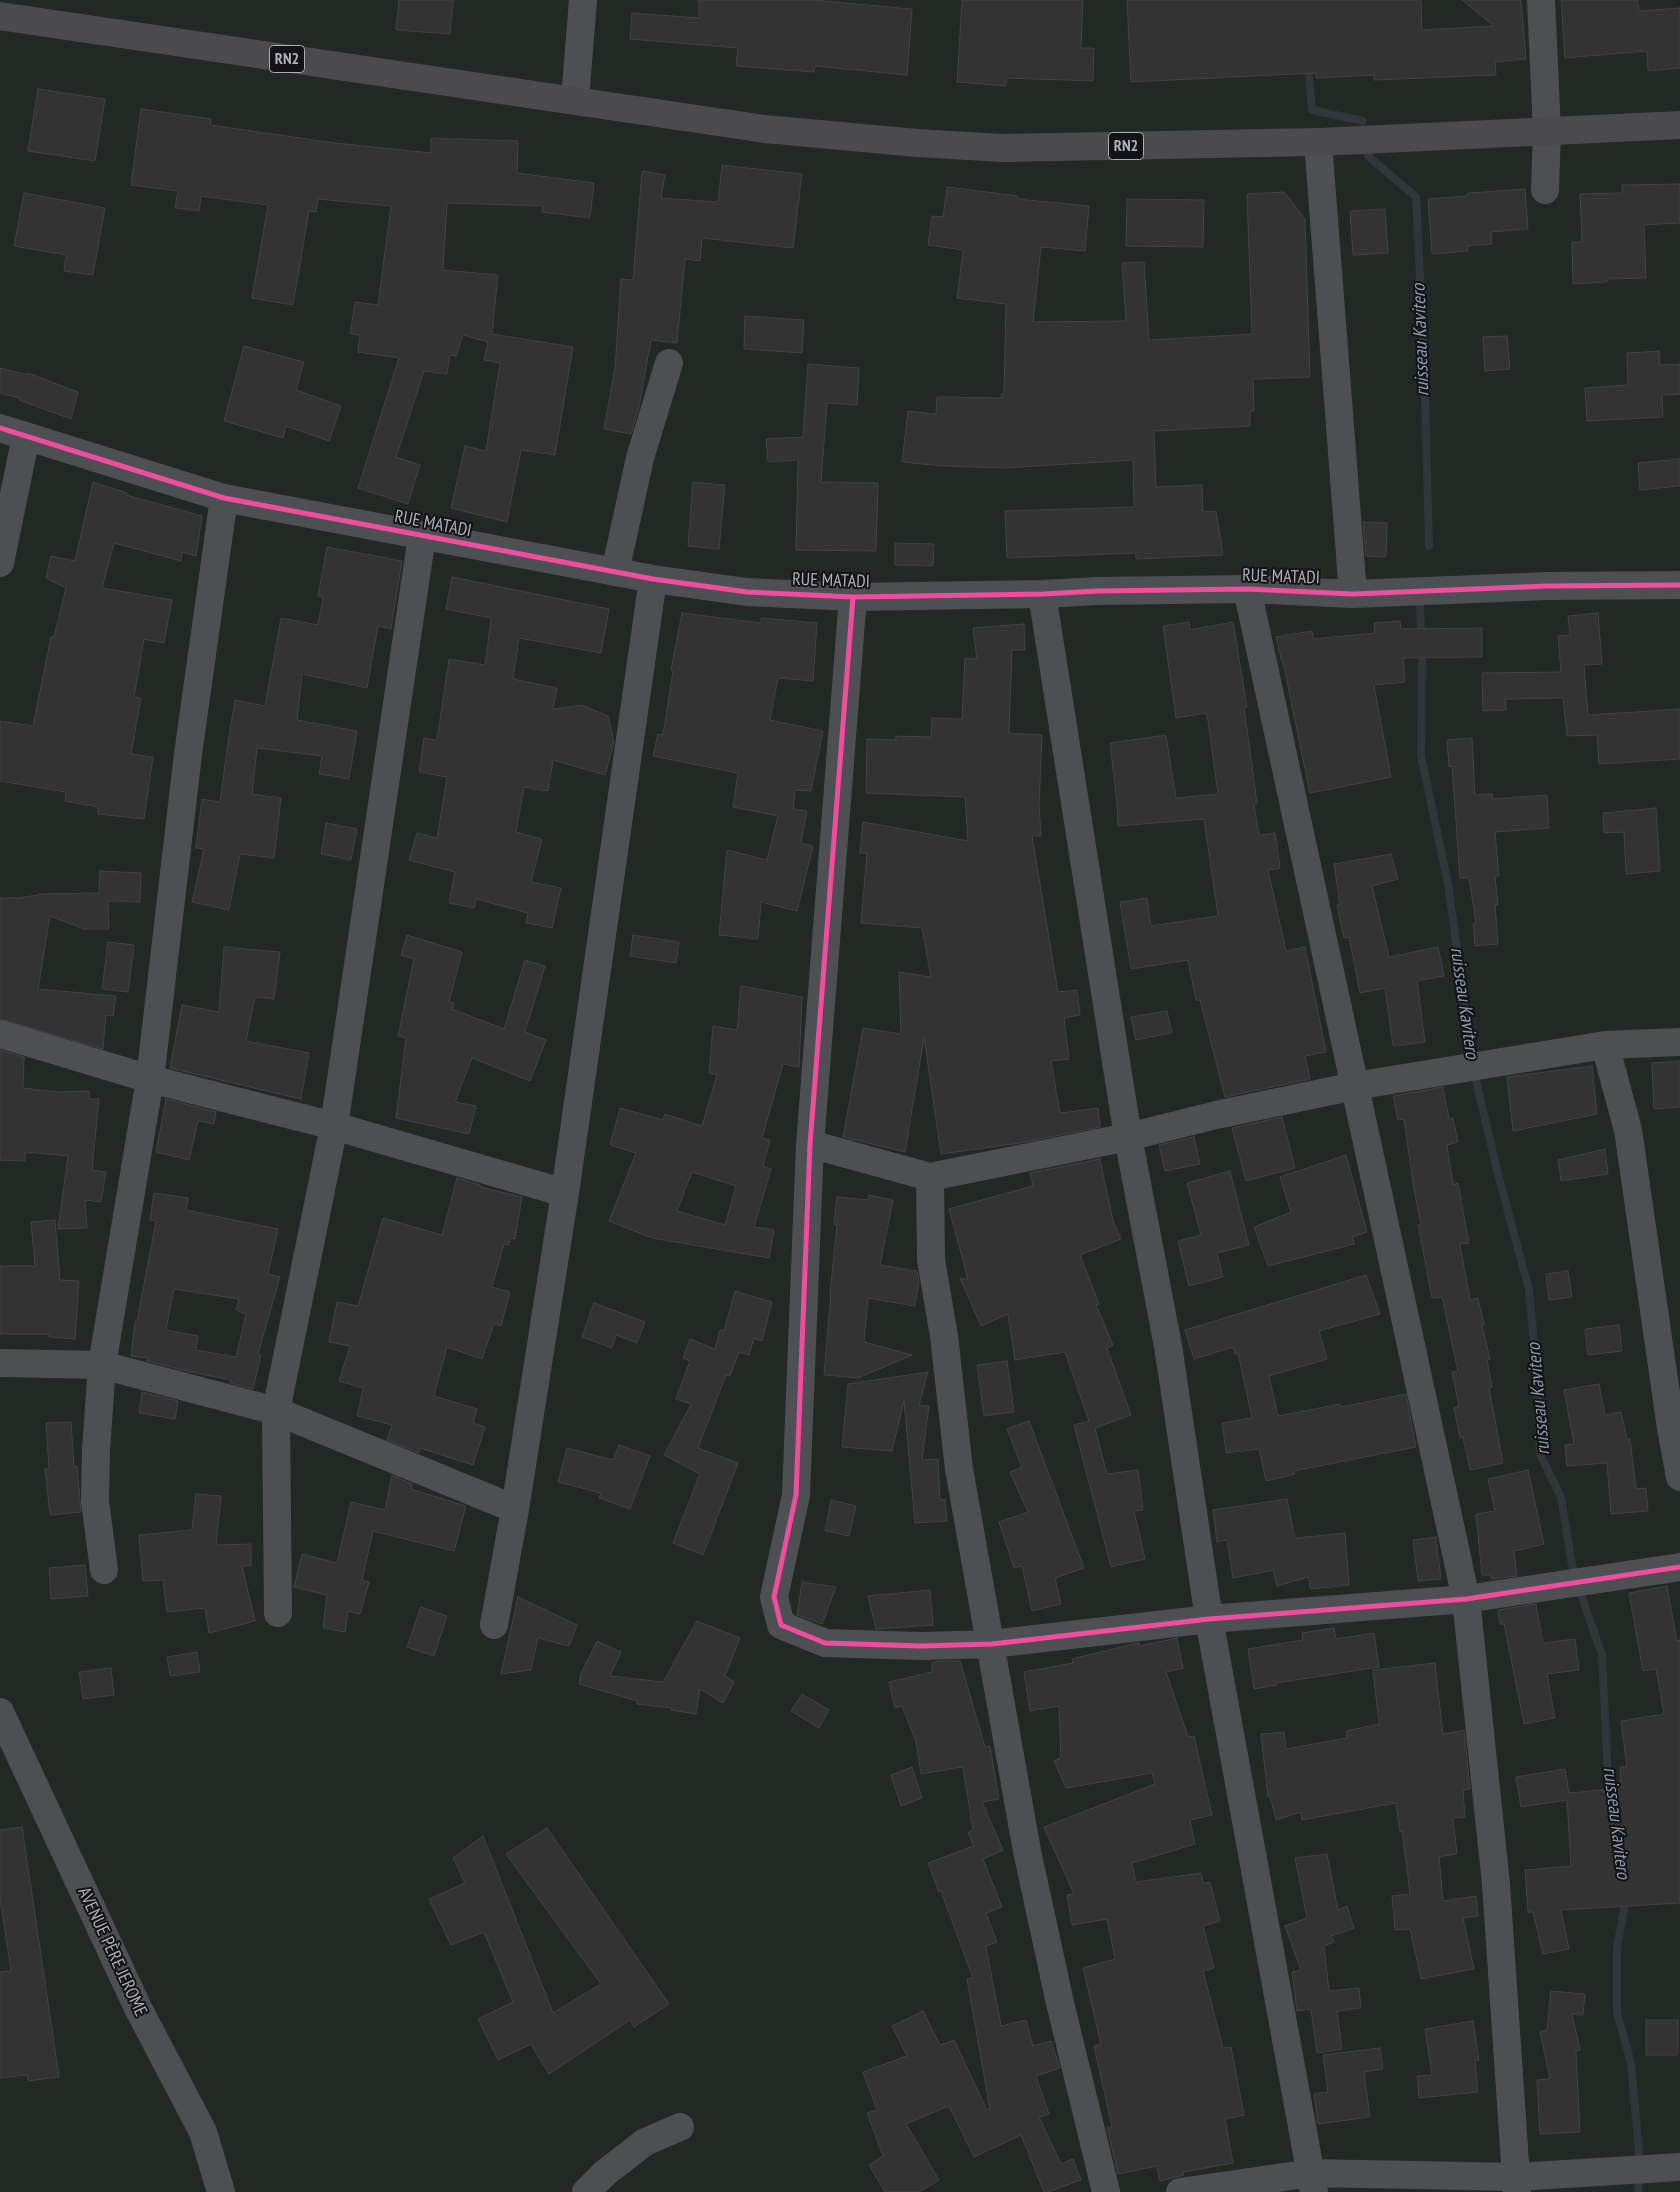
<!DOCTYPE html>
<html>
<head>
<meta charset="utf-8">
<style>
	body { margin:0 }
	canvas { display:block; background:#191919 }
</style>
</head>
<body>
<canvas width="1680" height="2192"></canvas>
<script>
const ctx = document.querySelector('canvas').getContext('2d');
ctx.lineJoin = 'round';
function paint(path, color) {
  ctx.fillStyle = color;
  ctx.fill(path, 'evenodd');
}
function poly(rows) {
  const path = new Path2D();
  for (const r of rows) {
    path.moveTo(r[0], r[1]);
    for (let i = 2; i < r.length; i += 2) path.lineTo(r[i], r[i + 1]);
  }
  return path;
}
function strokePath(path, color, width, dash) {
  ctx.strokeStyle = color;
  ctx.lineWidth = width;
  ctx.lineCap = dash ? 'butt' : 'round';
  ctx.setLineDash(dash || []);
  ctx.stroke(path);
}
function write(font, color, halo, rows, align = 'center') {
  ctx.font = font + ' "PT Sans Narrow",sans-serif';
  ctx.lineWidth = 4;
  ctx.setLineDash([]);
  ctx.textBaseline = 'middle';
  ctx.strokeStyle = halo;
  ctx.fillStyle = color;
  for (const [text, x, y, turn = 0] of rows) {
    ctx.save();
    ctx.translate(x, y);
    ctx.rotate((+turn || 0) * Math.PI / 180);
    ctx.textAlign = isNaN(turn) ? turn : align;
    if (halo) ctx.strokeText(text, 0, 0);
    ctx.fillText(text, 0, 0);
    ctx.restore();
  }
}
paint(poly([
	[0,0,1680,0,1680,2192,0,2192]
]), '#222823');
strokePath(poly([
	[1308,65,1312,110,1363,121],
	[1368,156,1416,197,1424,355,1429,546],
	[1420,603,1421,638],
	[1422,649,1421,755,1448,884,1474,1072,1498,1174,1529,1290,1537,1374,1540,1454,1561,1497,1572,1565,1576,1577],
	[1579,1588,1602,1655,1609,1797],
	[1624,1897,1624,1909,1617,1947,1617,2013,1631,2063,1640,2164,1638,2192]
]), '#30363c', 8);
const building = poly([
	[399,0,453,0,450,34,396,30,399,0],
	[699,0,813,0,912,9,907,75,815,66,814,72,736,66,738,48,630,39,632,13,699,18,699,0],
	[962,0,1083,0,1081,48,1094,48,1093,81,1007,78,1006,86,957,82,962,0],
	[1127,0,1421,0,1422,30,1494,26,1462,0,1521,0,1526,59,1495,62,1496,75,1374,80,1374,75,1316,78,1316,73,1131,82,1127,0],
	[1561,0,1638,0,1639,11,1680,8,1680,68,1648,71,1647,51,1565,58,1561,0],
	[38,89,105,99,95,161,28,151,38,89],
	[141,109,211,119,210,125,335,143,431,153,431,138,518,141,517,173,594,183,590,218,542,212,543,206,447,203,443,270,498,275,492,334,573,347,555,455,521,450,507,522,451,508,465,446,486,451,500,363,484,360,488,342,463,335,456,356,450,355,447,374,424,371,396,457,420,465,408,504,358,488,399,358,358,352,360,335,350,334,355,302,378,305,391,206,318,199,316,212,309,211,293,305,252,298,268,205,201,196,199,211,175,208,178,191,131,185,141,109],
	[722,165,802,174,793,248,702,238,700,261,685,259,677,343,651,340,639,407,631,434,604,429,615,368,621,279,633,280,642,171,665,175,661,198,718,202,722,165],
	[1680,184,1680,223,1644,225,1646,278,1607,279,1607,282,1573,284,1572,242,1582,242,1580,194,1622,193,1622,185,1680,184],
	[947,187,1018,196,1018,199,1089,206,1085,251,1041,247,1033,322,1126,321,1122,263,1144,262,1149,340,1252,334,1247,194,1284,192,1305,219,1310,377,1253,379,1254,411,1250,411,1250,426,1154,431,1156,487,1202,485,1203,512,1216,511,1223,555,1136,559,1136,553,1007,558,1005,511,1134,507,1133,460,1004,468,943,466,902,462,908,411,936,414,937,397,1002,398,1001,394,1004,394,1006,304,957,298,963,250,928,245,932,216,943,217,947,187],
	[1525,189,1528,229,1491,232,1492,244,1467,246,1468,251,1432,254,1428,199,1468,196,1468,193,1525,189],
	[24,193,105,208,93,275,64,271,66,255,14,246,24,193],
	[1127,199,1204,200,1203,247,1126,246,1127,199],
	[1385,209,1388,253,1353,255,1350,211,1385,209],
	[745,316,804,320,802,353,744,349,745,316],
	[1507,336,1510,369,1485,371,1483,337,1507,336],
	[244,346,304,362,296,390,341,406,329,441,286,426,283,438,224,421,244,346],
	[1659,351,1660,365,1680,364,1680,394,1662,395,1663,417,1587,421,1585,388,1628,385,1627,353,1659,351],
	[808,364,859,368,857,405,827,403,821,482,878,483,876,551,796,550,798,460,768,462,766,439,803,437,808,364],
	[0,368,28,375,28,373,78,392,71,419,19,400,20,398,0,393,0,368],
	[1680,459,1680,486,1640,490,1638,463,1680,459],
	[93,482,127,493,126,495,202,516,196,556,182,552,181,561,114,543,102,588,172,600,164,643,144,639,134,697,141,698,131,754,153,757,144,819,98,814,98,807,65,801,66,792,0,781,0,721,33,726,51,637,54,637,66,588,46,578,51,556,75,561,93,482],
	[693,482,725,485,719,549,688,546,693,482],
	[1363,522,1387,523,1386,557,1366,556,1363,522],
	[895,543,934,544,933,566,895,565,895,543],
	[327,547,402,561,391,629,378,626,367,688,302,674,297,720,357,731,349,779,319,774,322,756,257,748,252,794,281,798,274,858,240,854,229,910,192,902,204,849,196,848,202,799,220,802,228,743,235,700,265,706,281,618,318,625,323,597,318,596,327,547],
	[452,577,609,609,601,653,519,638,513,679,557,688,553,709,582,705,608,716,614,743,605,775,553,760,548,791,524,787,516,832,542,839,531,882,561,888,552,928,526,923,528,913,476,899,474,908,449,903,455,872,409,860,417,833,437,838,447,777,419,772,424,738,437,740,449,659,485,665,491,618,446,609,452,577],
	[682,613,761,623,761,618,817,623,813,681,778,678,770,720,823,731,811,791,795,790,793,809,807,811,801,843,813,846,797,911,761,902,758,939,719,935,727,850,767,860,778,816,733,807,738,773,653,756,658,734,663,735,673,671,671,670,682,613],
	[1598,613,1602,664,1584,665,1588,715,1680,709,1680,759,1599,764,1597,735,1567,736,1563,698,1505,699,1506,710,1483,711,1482,673,1561,672,1558,636,1570,635,1568,616,1598,613],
	[1400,621,1401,629,1482,628,1482,657,1403,658,1405,682,1374,685,1391,777,1310,793,1283,662,1282,662,1276,637,1312,631,1313,639,1375,633,1374,623,1400,621],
	[1189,622,1190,630,1233,622,1247,707,1244,707,1257,803,1254,804,1259,835,1275,833,1280,868,1268,870,1286,951,1305,947,1326,1052,1305,1056,1310,1079,1225,1097,1200,1000,1196,1000,1188,960,1131,969,1120,902,1147,898,1151,926,1218,916,1204,819,1118,826,1117,803,1110,743,1166,735,1176,798,1218,794,1207,713,1176,718,1163,626,1189,622],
	[1024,624,1025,650,1012,650,1009,733,1042,735,1039,806,1041,836,1032,836,1058,992,1077,990,1080,1015,1064,1018,1069,1059,1051,1061,1060,1113,1098,1108,1100,1127,1020,1143,941,1154,924,1037,905,1152,843,1137,863,1028,901,1034,899,972,931,977,922,928,861,923,867,853,860,853,863,822,968,841,965,797,866,793,867,739,896,740,896,736,931,737,932,718,962,719,965,658,977,659,973,628,1024,624],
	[1472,738,1475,795,1492,794,1493,799,1547,795,1549,828,1495,832,1499,876,1495,876,1498,905,1495,905,1498,944,1475,946,1473,924,1476,923,1469,878,1460,878,1452,766,1449,767,1447,740,1472,738],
	[1656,808,1660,871,1626,874,1624,832,1604,833,1603,813,1656,808],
	[326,823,357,829,351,860,321,854,326,823],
	[1391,854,1398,879,1372,886,1389,957,1438,947,1444,976,1417,981,1425,1042,1393,1046,1385,988,1360,993,1349,937,1344,938,1337,905,1340,904,1334,864,1391,854],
	[100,871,141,873,140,902,108,901,109,929,84,929,50,916,38,989,116,996,113,1016,106,1015,103,1049,0,1019,0,898,18,898,38,895,38,894,99,893,100,871],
	[407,935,462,952,449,1002,454,1003,452,1009,504,1029,525,960,545,966,525,1032,546,1040,530,1081,472,1058,455,1102,476,1106,469,1134,396,1118,406,1038,398,1036,414,959,401,955,407,935],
	[633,935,679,942,676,963,630,956,633,935],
	[108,942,134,945,128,992,102,989,108,942],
	[224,947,280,952,274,999,255,997,246,1041,309,1053,301,1099,170,1068,182,1005,219,1012,224,947],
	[741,986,802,997,799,1067,783,1064,762,1138,770,1140,763,1167,771,1169,754,1227,774,1230,769,1258,652,1238,609,1221,636,1153,610,1145,620,1108,663,1120,665,1114,702,1126,717,1075,709,1073,713,1026,737,1030,741,986],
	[692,1172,736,1186,725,1225,677,1211,692,1172],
	[1167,1011,1172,1033,1136,1040,1131,1017,1167,1011],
	[0,1050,24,1057,23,1088,58,1092,89,1091,89,1099,99,1099,92,1170,106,1172,101,1202,85,1200,87,1228,58,1229,68,1156,25,1152,25,1161,0,1160,0,1050],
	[1680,1061,1680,1107,1654,1109,1652,1063,1680,1061],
	[1592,1066,1597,1114,1513,1131,1507,1077,1592,1066],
	[1443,1087,1449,1119,1453,1118,1458,1142,1447,1145,1453,1185,1458,1183,1469,1243,1460,1244,1470,1300,1478,1298,1484,1325,1482,1325,1490,1359,1487,1360,1492,1387,1489,1388,1503,1463,1470,1470,1463,1437,1460,1438,1454,1408,1459,1406,1452,1372,1458,1371,1442,1297,1432,1298,1418,1225,1421,1224,1414,1190,1404,1119,1398,1120,1393,1096,1443,1087],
	[166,1099,216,1112,214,1124,198,1121,189,1160,156,1152,166,1099],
	[1282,1117,1295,1168,1246,1181,1232,1128,1282,1117],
	[1194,1137,1200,1164,1165,1171,1159,1145,1194,1137],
	[1605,1149,1608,1174,1561,1181,1558,1160,1605,1149],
	[1346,1155,1367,1232,1352,1237,1355,1244,1268,1266,1254,1227,1291,1212,1280,1177,1346,1155],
	[1100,1159,1113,1221,1121,1239,1080,1255,1099,1304,1096,1305,1113,1345,1107,1348,1131,1415,1095,1428,1107,1474,1138,1470,1143,1510,1134,1511,1145,1559,1111,1567,1074,1425,1089,1421,1065,1352,1015,1360,1008,1314,981,1326,960,1278,968,1279,949,1209,1033,1186,1030,1173,1100,1159],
	[1230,1171,1249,1245,1217,1253,1223,1277,1189,1286,1178,1241,1201,1235,1187,1183,1230,1171],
	[457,1178,480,1185,480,1187,522,1197,515,1239,510,1238,509,1245,504,1244,492,1287,510,1292,501,1326,494,1324,482,1359,447,1347,434,1396,477,1409,473,1423,485,1427,473,1465,420,1448,419,1453,387,1440,392,1425,357,1416,363,1388,339,1381,350,1346,329,1342,337,1302,358,1306,383,1218,442,1235,457,1178],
	[154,1193,188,1198,186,1210,278,1229,268,1274,280,1277,258,1354,261,1355,253,1389,230,1383,231,1380,191,1372,147,1361,148,1358,131,1356,135,1321,137,1321,156,1221,150,1220,154,1193],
	[174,1289,239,1299,236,1310,246,1314,236,1357,196,1350,198,1336,166,1330,174,1289],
	[869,1195,893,1200,880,1265,917,1271,919,1282,915,1306,868,1298,864,1342,912,1355,858,1378,824,1375,831,1293,830,1293,837,1225,834,1224,837,1197,868,1200,869,1195],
	[55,1220,60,1280,79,1281,75,1339,49,1337,49,1334,0,1334,0,1266,35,1266,31,1222,55,1220],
	[1568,1271,1572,1297,1549,1300,1546,1274,1568,1271],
	[1366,1275,1380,1314,1319,1331,1327,1359,1269,1376,1278,1416,1340,1404,1340,1407,1406,1394,1416,1447,1294,1471,1295,1474,1266,1481,1259,1449,1226,1453,1222,1423,1252,1418,1238,1353,1235,1354,1233,1347,1194,1359,1185,1330,1366,1275],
	[735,1291,772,1302,762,1341,754,1338,749,1355,739,1352,730,1376,726,1375,698,1448,738,1463,703,1555,673,1543,700,1474,664,1455,691,1404,676,1399,690,1361,683,1358,690,1339,715,1349,720,1330,724,1331,735,1291],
	[594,1303,645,1322,637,1343,616,1335,612,1348,582,1337,594,1303],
	[1619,1325,1622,1351,1588,1355,1585,1329,1619,1325],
	[1007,1361,1014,1412,984,1416,977,1365,1007,1361],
	[928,1372,919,1405,929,1406,922,1460,938,1459,940,1500,945,1499,947,1521,915,1523,904,1401,892,1451,842,1447,848,1384,928,1372],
	[1599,1384,1605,1415,1621,1412,1627,1439,1630,1439,1636,1489,1646,1488,1648,1511,1611,1514,1607,1463,1567,1466,1565,1445,1574,1444,1564,1390,1599,1384],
	[142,1392,178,1401,175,1419,139,1413,142,1392],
	[1029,1421,1084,1568,1055,1578,1061,1604,1032,1611,1022,1566,1014,1568,999,1522,1028,1512,1010,1472,1022,1467,1007,1429,1029,1421],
	[71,1422,74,1466,77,1466,81,1512,50,1515,45,1469,49,1469,46,1423,71,1422],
	[619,1445,650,1456,630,1509,599,1498,601,1493,558,1482,567,1448,613,1460,619,1445],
	[1528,1470,1544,1544,1514,1551,1517,1576,1492,1579,1491,1575,1482,1575,1476,1514,1495,1511,1488,1479,1528,1470],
	[392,1475,412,1484,411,1489,466,1506,454,1551,373,1531,362,1580,369,1582,360,1614,348,1611,345,1632,323,1628,327,1595,294,1587,302,1554,337,1563,351,1502,385,1510,392,1475],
	[196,1494,221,1496,216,1545,251,1544,251,1566,242,1566,255,1621,209,1633,205,1608,167,1612,163,1580,143,1581,139,1535,192,1530,196,1494],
	[1287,1499,1295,1538,1345,1533,1349,1585,1310,1589,1309,1577,1277,1586,1273,1570,1233,1578,1227,1540,1217,1542,1213,1510,1287,1499],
	[831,1500,856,1506,849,1536,825,1531,831,1500],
	[1436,1537,1441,1579,1418,1581,1413,1540,1436,1537],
	[85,1565,88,1596,51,1599,49,1568,85,1565],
	[802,1582,836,1587,822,1624,797,1615,802,1582],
	[1667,1586,1677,1641,1680,1640,1680,1903,1561,1910,1569,1949,1543,1954,1533,1912,1528,1912,1525,1870,1571,1866,1567,1800,1521,1807,1516,1777,1565,1769,1569,1793,1621,1788,1620,1767,1627,1767,1621,1721,1664,1714,1656,1669,1643,1671,1629,1593,1667,1586],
	[930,1590,933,1625,876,1629,868,1596,930,1590],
	[518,1597,577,1625,569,1646,538,1638,531,1670,501,1674,518,1597],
	[1536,1604,1543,1643,1575,1639,1579,1670,1547,1674,1555,1718,1524,1724,1504,1624,1500,1624,1498,1610,1536,1604],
	[421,1607,447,1616,434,1656,407,1647,421,1607],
	[697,1621,740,1638,725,1676,734,1682,723,1703,700,1689,696,1714,671,1710,672,1708,637,1704,637,1701,579,1684,581,1673,597,1641,621,1652,610,1676,663,1682,697,1621],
	[1334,1628,1336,1639,1374,1633,1379,1667,1276,1683,1277,1685,1254,1689,1248,1649,1303,1640,1302,1633,1334,1628],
	[1177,1638,1183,1668,1166,1672,1188,1737,1194,1736,1212,1815,1190,1820,1195,1844,1132,1863,1136,1882,1201,1873,1203,1883,1210,1882,1220,1921,1203,1926,1214,1968,1203,1971,1223,2048,1231,2047,1244,2115,1225,2119,1233,2163,1183,2172,1184,2175,1160,2181,1157,2166,1118,2174,1107,2128,1112,2127,1094,2046,1101,2044,1083,1968,1115,1959,1107,1919,1072,1925,1067,1895,1074,1894,1044,1827,1155,1784,1152,1773,1066,1788,1054,1761,1061,1758,1059,1706,1030,1711,1024,1672,1073,1663,1072,1659,1133,1644,1139,1643,1140,1646,1177,1638],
	[197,1652,200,1672,170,1676,167,1657,197,1652],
	[939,1661,960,1661,985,1747,990,1746,999,1799,982,1802,1003,1850,983,1859,1002,1907,986,1913,997,1942,986,1946,1001,2026,1026,2020,1033,2046,1051,2041,1060,2068,1036,2076,1049,2114,1039,2117,1061,2164,1073,2159,1081,2180,1048,2192,1044,2192,1021,2135,974,2157,949,2106,906,2124,939,2180,919,2192,885,2192,869,2165,883,2156,867,2113,877,2110,863,2072,907,2056,892,2026,923,2011,940,2045,954,2040,987,2110,990,2109,967,1979,973,1978,941,1891,939,1892,928,1863,974,1846,968,1833,973,1830,963,1767,921,1774,916,1741,902,1706,895,1708,889,1682,932,1672,932,1663,939,1661],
	[1435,1663,1443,1734,1464,1730,1470,1789,1463,1790,1465,1817,1453,1818,1457,1854,1439,1857,1443,1901,1476,1896,1478,1916,1463,1918,1474,1969,1421,1979,1410,1929,1395,1930,1392,1896,1410,1894,1402,1831,1400,1832,1396,1803,1302,1820,1301,1812,1276,1820,1270,1796,1268,1797,1261,1734,1284,1732,1286,1749,1347,1738,1346,1731,1379,1724,1373,1670,1435,1663],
	[111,1668,114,1695,83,1699,79,1672,111,1668],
	[802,1694,829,1710,819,1728,791,1711,802,1694],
	[912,1767,922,1798,901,1806,891,1775,912,1767],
	[22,1827,59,2077,28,2081,27,2075,0,2078,0,1972,11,1971,0,1898,0,1830,22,1827],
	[547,1828,669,2004,634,2027,630,2020,549,2074,531,2044,498,2060,478,2019,513,2002,484,1932,451,1945,429,1899,465,1883,453,1858,483,1836,553,2013,601,1984,506,1854,547,1828],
	[1327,1854,1338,1910,1347,1906,1354,1928,1331,1936,1334,1942,1324,1946,1329,1991,1359,1988,1361,2008,1337,2011,1342,2049,1317,2053,1311,2009,1297,2011,1292,1972,1301,1970,1285,1926,1307,1918,1295,1858,1327,1854],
	[1551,1991,1585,1994,1583,2015,1572,2014,1580,2050,1576,2051,1580,2132,1540,2134,1537,2080,1550,2079,1540,2032,1547,2030,1551,1991],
	[1646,2020,1678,2020,1678,2055,1646,2055,1646,2020],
	[1473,2021,1479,2060,1475,2061,1478,2092,1419,2098,1417,2076,1432,2075,1425,2029,1473,2021],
	[1380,2048,1383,2069,1364,2072,1370,2117,1318,2124,1314,2094,1328,2092,1323,2055,1380,2048]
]);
paint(building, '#333334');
strokePath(building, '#424345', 1);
strokePath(poly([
	[1541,0,1547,131,1545,190],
	[575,99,583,0],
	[1318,142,1353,594],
	[0,428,224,498,653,579,747,592,853,597,1042,594,1098,591,1247,589,1353,594,1547,586,1680,585],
	[0,563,26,436],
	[615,572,640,458,669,363],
	[1247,589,1466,1599,1496,1884,1517,2192],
	[1042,594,1128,1137,1168,1346,1209,1619,1314,2192],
	[853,597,810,1144,796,1495,774,1597,781,1625,825,1643,921,1646,992,1644,1209,1619,1466,1599,1680,1567],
	[0,1034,150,1079,334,1126,565,1193],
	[1605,1045,1628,1130,1671,1428,1680,1477],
	[810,1144,930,1177,1128,1137,1216,1115,1355,1086,1605,1045,1680,1042],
	[930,1177,931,1260,944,1336,959,1469,1027,1851,1060,2003,1106,2192],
	[0,1363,102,1365,276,1411,515,1509],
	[104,1570,95,1501,96,1450,102,1365,150,1079,188,754,224,498],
	[278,1613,276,1411,334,1126,422,536],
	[494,1625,515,1509,565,1193,653,579],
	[0,1712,138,2008,203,2132,221,2192],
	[586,2192,605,2173,645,2142,680,2127],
	[1180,2192,1311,2173,1516,2177,1680,2167]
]), '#4e4f52', 28);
strokePath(poly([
	[0,16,765,129,917,143,1003,148,1318,142,1680,125]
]), '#4b4b4e', 28);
strokePath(poly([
	[0,428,224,498,653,579,747,592,853,597,1042,594,1098,591,1247,589,1353,594,1547,586,1680,585],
	[853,597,810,1144,796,1495,774,1597,781,1625,825,1643,921,1646,992,1644,1209,1619,1466,1599,1680,1567]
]), '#ef4d9e', 5);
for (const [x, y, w] of [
	[287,59,35],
	[1126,146,35]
]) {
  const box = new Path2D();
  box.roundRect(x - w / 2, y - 13.5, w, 27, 4);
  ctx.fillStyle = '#131315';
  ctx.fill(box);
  strokePath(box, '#acafb8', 1);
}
write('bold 16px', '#acafb8', null, [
	["RN2",287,59],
	["RN2",1126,146]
]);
write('18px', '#acafb8', '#131315', [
	["RUE MATADI",433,524,11],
	["RUE MATADI",1281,577,2],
	["RUE MATADI",831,581,2],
	["AVENUE PÈRE JEROME",112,1952,65]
]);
write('italic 19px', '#879baf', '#131315', [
	["ruisseau Kavitero",1421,340,-92],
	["ruisseau Kavitero",1464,1003,82],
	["ruisseau Kavitero",1539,1399,-95],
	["ruisseau Kavitero",1616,1823,83]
]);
</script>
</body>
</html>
